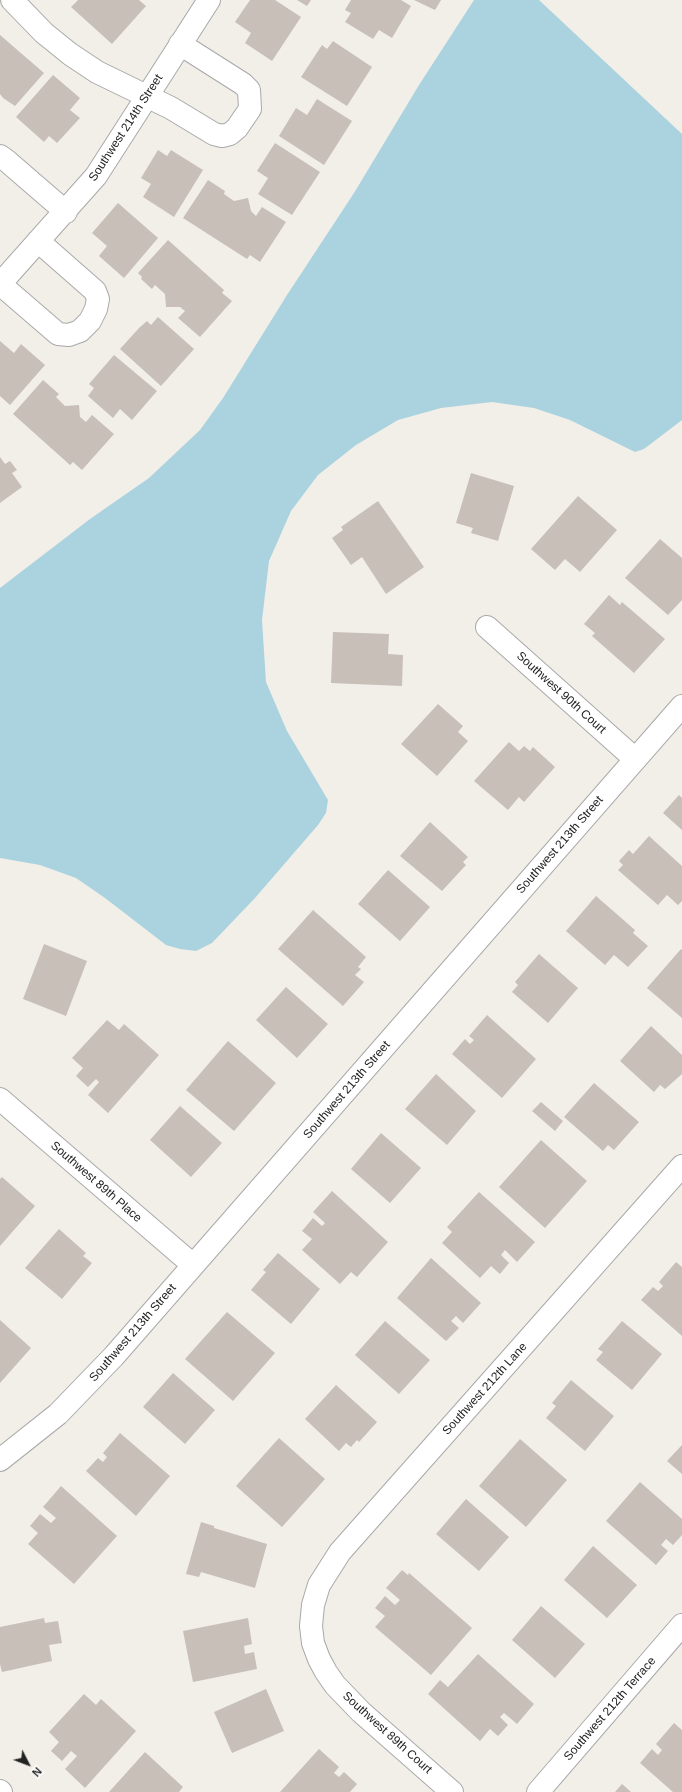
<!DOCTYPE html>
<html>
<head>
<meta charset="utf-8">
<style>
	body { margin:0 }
	#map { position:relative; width:682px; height:1792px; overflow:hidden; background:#f2efe9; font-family:Arial,sans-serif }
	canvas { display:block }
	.north { position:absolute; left:8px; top:1744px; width:40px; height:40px; -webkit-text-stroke:3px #fff; paint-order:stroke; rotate:132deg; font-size:11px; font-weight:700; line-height:16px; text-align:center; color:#222 }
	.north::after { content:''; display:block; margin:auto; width:14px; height:18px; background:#222; clip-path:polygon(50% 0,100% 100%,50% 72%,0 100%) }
</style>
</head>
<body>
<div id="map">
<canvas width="682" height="1792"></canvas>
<div class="north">N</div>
</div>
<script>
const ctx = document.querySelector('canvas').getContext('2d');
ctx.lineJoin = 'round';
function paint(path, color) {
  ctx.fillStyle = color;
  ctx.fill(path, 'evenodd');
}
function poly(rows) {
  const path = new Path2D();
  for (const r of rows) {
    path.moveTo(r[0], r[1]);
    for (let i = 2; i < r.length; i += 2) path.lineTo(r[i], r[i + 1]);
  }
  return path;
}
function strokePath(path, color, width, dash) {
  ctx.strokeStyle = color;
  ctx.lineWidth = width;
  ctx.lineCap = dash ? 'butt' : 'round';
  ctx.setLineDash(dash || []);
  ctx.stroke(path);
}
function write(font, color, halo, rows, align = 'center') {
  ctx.font = font + ' Arial,sans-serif';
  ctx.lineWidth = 3.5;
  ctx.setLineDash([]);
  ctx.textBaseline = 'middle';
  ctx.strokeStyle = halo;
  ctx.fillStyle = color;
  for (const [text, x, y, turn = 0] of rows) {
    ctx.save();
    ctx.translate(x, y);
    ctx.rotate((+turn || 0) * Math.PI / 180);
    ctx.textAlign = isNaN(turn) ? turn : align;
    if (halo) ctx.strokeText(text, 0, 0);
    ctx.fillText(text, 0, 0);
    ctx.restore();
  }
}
paint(poly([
	[474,0,539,0,682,134,682,420,644,449,635,452,570,420,534,408,492,402,441,408,398,420,356,445,318,475,291,511,269,561,262,620,266,682,287,731,328,800,326,813,318,825,255,898,212,943,196,951,180,949,166,945,105,898,76,878,40,865,0,858,0,588,90,519,149,478,200,430,223,398,287,295,354,193,419,85]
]), '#aad3df');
paint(poly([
	[78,0,139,0,146,6,112,44,71,7],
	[250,0,275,0,301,17,272,61,245,43,251,33,235,22],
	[297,0,311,0,307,6],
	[351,0,401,0,411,6,392,38,379,30,373,39,345,22,351,13,345,10],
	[414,0,441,0,435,10],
	[0,35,44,73,15,106,3,98,0,94],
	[333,41,372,67,347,106,301,77,322,45,327,49],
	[53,75,80,98,70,110,80,118,57,143,49,136,44,142,16,117],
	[317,99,352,121,324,165,279,136,296,108,307,115],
	[275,143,320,172,292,215,258,194,268,178,257,171],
	[158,150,167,156,171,150,203,170,174,217,143,197,151,184,141,178],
	[208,180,225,191,224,194,234,201,248,198,251,211,256,216,262,207,286,222,260,262,250,255,247,259,183,218],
	[118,203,158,238,124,278,99,256,107,246,92,233],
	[168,240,224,290,222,293,232,301,200,337,178,318,185,311,180,307,166,307,165,294,155,285,152,289,141,279,142,277,138,273],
	[158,317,194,349,161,386,120,349,139,328,147,321,151,325],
	[0,341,14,353,21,344,45,365,10,405,0,396],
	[114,355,157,391,132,420,120,409,113,418,88,396,94,388,89,384],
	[43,380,59,394,56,397,65,406,79,405,80,417,86,422,92,415,114,434,82,470,73,462,70,465,13,414],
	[0,457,5,464,10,461,17,470,12,473,22,487,0,503],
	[471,473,514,486,498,541,471,533,473,528,456,523],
	[578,496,617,530,580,572,565,559,555,570,531,549],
	[378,501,424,567,386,594,362,557,351,565,332,538,343,530,341,527],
	[660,539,682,558,682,600,668,615,625,578],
	[609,595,620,605,622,602,665,639,634,673,592,636,595,633,584,624],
	[333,632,389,634,388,654,403,655,402,686,331,683],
	[438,704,463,726,458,732,468,741,437,776,401,744],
	[509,742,519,751,524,746,530,751,533,747,555,767,524,802,519,797,508,810,474,781],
	[679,795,682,798,682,830,663,813],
	[430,822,468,857,463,862,466,865,442,891,400,856],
	[649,836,682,866,682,901,678,905,667,895,658,905,618,870,623,865,619,861,629,850,633,854],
	[388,870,430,907,400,941,358,904],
	[596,896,635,930,633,933,648,946,628,967,614,955,605,965,566,931],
	[313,910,366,957,358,967,361,969,355,975,364,982,343,1006,278,949],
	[44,944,87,961,66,1016,23,999],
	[681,949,682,950,682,1018,647,988],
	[539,954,578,988,548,1023,512,992,518,985,515,982],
	[286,987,328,1024,297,1058,256,1020],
	[487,1015,536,1059,502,1098,452,1054,465,1039,470,1044,474,1040,469,1036],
	[107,1020,119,1030,124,1024,159,1055,108,1113,88,1095,99,1082,96,1079,88,1087,76,1076,83,1068,72,1058],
	[651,1026,682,1055,682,1074,665,1089,660,1085,654,1092,620,1061],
	[228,1041,276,1083,234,1131,186,1090],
	[436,1074,476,1111,447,1145,405,1109],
	[594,1083,639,1122,614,1150,608,1145,603,1151,564,1117],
	[541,1102,563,1121,555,1131,532,1111],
	[180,1106,222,1143,191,1177,150,1140],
	[381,1133,421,1168,390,1203,351,1169],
	[541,1140,587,1181,545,1228,499,1187],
	[2,1177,35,1206,0,1246,0,1179],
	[332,1191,388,1242,357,1277,351,1272,340,1284,302,1250,312,1239,302,1231,313,1218,322,1226,325,1223,313,1212],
	[479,1192,535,1242,517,1262,505,1250,501,1255,509,1263,500,1274,491,1266,480,1278,442,1243,452,1232,447,1227],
	[59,1229,86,1253,83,1256,92,1263,62,1299,25,1268],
	[278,1253,320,1289,291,1324,251,1290,266,1272,263,1270],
	[431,1258,481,1303,463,1323,456,1316,451,1321,459,1328,446,1341,397,1298],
	[676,1262,682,1267,682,1336,641,1300,653,1287,658,1291,663,1286,659,1282],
	[227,1312,275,1353,233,1401,185,1359],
	[0,1320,31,1348,0,1383],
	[385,1321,430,1360,399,1394,355,1355],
	[622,1321,662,1354,632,1390,596,1360,603,1352,598,1349],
	[173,1373,215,1410,185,1444,143,1407],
	[571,1380,614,1416,585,1451,546,1418,556,1406,552,1403],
	[336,1385,377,1422,359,1442,357,1440,351,1447,346,1443,339,1451,305,1419],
	[120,1433,170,1476,136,1516,86,1471,98,1458,103,1462,107,1457,103,1453],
	[279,1438,325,1479,282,1527,236,1486],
	[520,1439,567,1480,526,1527,479,1486],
	[682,1445,682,1474,667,1461],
	[640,1482,682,1519,682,1535,673,1545,666,1539,661,1545,668,1551,656,1565,606,1521],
	[61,1486,117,1536,74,1584,28,1544,38,1533,30,1526,40,1514,51,1523,56,1518,43,1507],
	[466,1499,509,1537,479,1571,436,1534],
	[201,1522,214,1526,214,1528,267,1544,255,1588,201,1572,199,1577,186,1574],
	[593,1546,637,1585,607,1618,564,1580],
	[402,1570,408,1575,409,1573,472,1628,431,1675,375,1627,385,1616,375,1608,385,1596,395,1605,400,1600,386,1588],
	[541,1606,585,1644,555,1678,512,1640],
	[44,1618,45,1623,58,1621,62,1643,49,1645,52,1661,2,1672,0,1664,0,1627],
	[248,1618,252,1644,244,1646,245,1654,254,1652,257,1669,193,1682,183,1631],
	[478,1654,534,1704,517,1724,504,1713,500,1717,508,1725,498,1736,490,1729,480,1741,428,1694,440,1680,448,1687],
	[266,1689,284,1731,232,1753,214,1712],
	[84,1694,96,1705,101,1699,136,1731,85,1788,65,1769,77,1756,71,1751,62,1761,51,1751,59,1742,49,1732],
	[674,1723,682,1730,682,1792,673,1792,640,1763,652,1749,658,1755,662,1750,656,1744],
	[319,1749,339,1767,334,1773,339,1777,344,1772,357,1784,350,1792,280,1792],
	[145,1752,183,1787,179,1792,109,1792],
	[622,1784,631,1792,615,1792]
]), '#c7bfb8');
const minor = poly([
	[12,0,44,33,70,54,97,72,171,108,214,134,222,136,230,134,237,128,250,109,249,90,243,84,180,44],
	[0,156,7,161,66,212],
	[0,284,96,176,209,0],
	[0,284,58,334,69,335,80,331,90,321,96,309,98,299,95,291,38,241],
	[487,627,635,759],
	[0,1099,193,1265],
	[0,1460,58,1414,114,1356,682,706],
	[0,1791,1,1792],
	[452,1792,361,1712,335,1685,326,1672,319,1659,313,1643,311,1626,313,1605,319,1585,340,1552,682,1166],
	[538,1792,682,1625]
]);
strokePath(minor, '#a9a9a9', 24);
strokePath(minor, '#fff', 22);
write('12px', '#222', '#fff', [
	["Southwest 214th Street",126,128,-57],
	["Southwest 90th Court",561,693,42],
	["Southwest 213th Street",560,845,-49],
	["Southwest 213th Street",347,1090,-49],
	["Southwest 89th Place",96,1182,41],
	["Southwest 213th Street",133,1333,-49],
	["Southwest 212th Lane",485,1389,-48],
	["Southwest 212th Terrace",610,1709,-49],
	["Southwest 89th Court",387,1733,42]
]);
</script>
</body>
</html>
